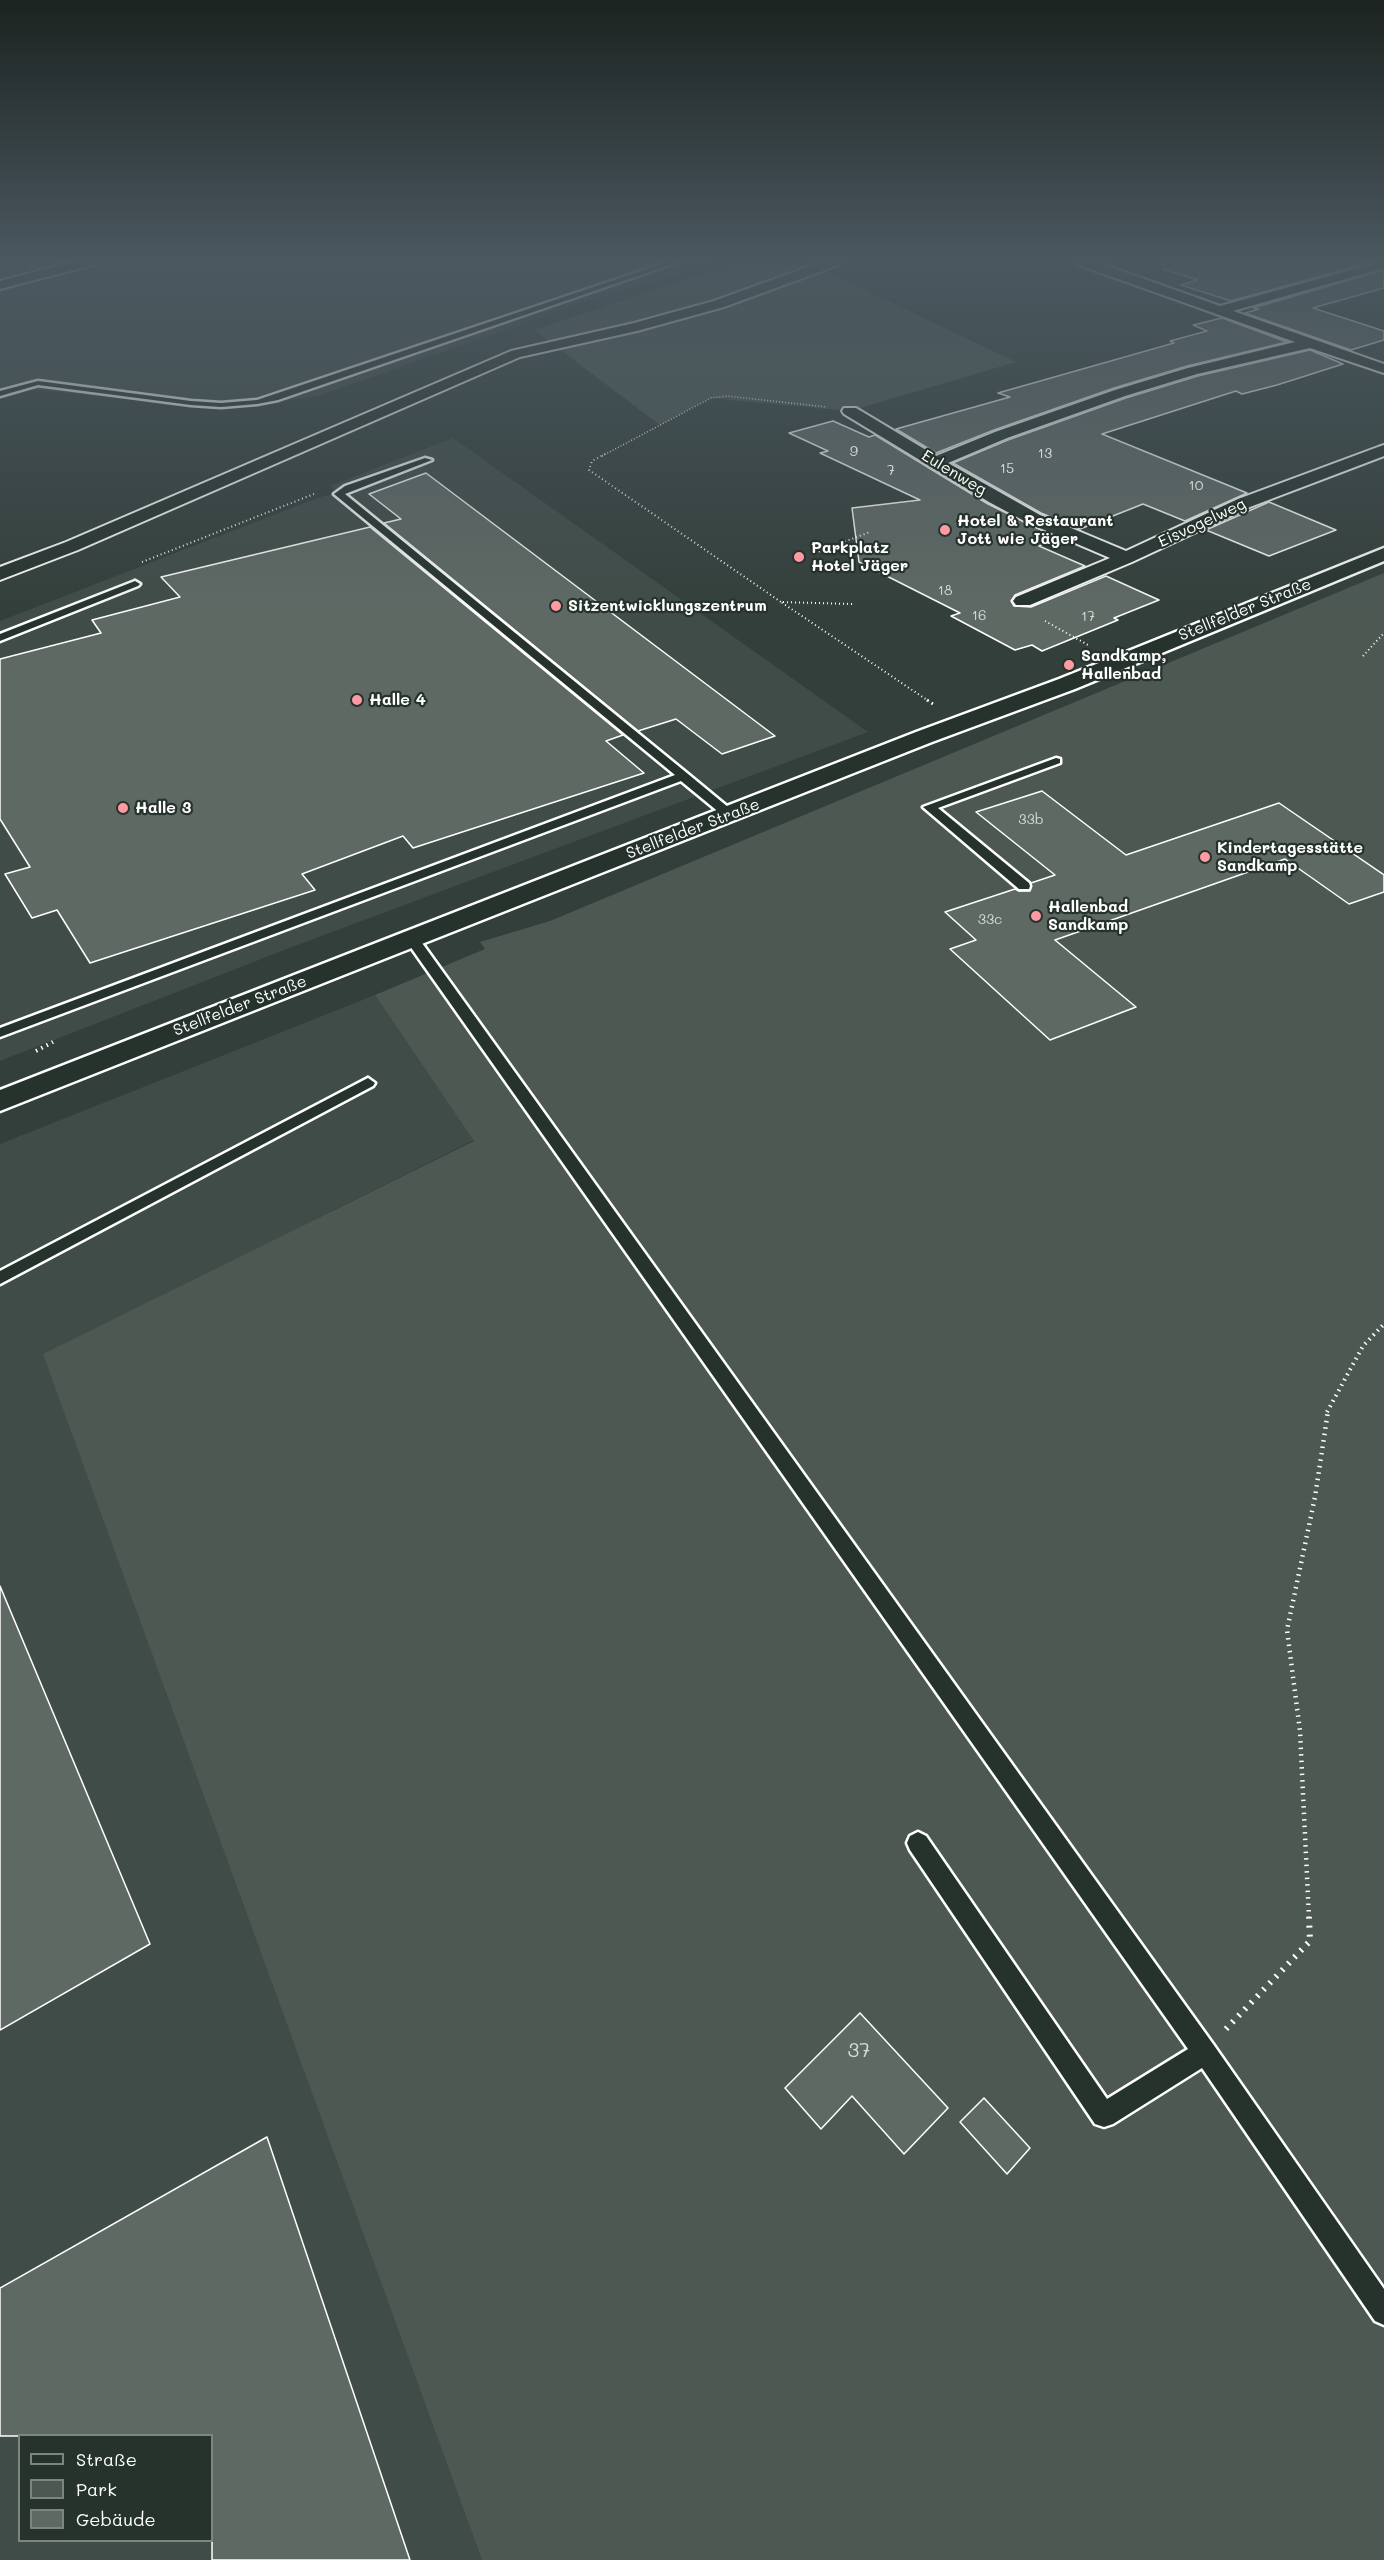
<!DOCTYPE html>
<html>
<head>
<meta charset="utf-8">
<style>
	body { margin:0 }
	#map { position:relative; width:1384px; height:2560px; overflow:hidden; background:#333f3a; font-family:Mali,sans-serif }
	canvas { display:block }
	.legend { position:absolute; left:18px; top:2434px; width:195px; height:108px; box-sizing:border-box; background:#26332d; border:2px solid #7d8581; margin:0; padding:8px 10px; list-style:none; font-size:18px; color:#fff }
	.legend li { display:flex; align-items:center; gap:12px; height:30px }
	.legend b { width:30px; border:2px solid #7d8581 }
</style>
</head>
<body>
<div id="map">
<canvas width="1384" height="2560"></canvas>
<ul class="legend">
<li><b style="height:8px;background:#26332d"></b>Straße</li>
<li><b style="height:16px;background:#4d5853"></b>Park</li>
<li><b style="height:16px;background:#5f6964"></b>Gebäude</li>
</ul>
</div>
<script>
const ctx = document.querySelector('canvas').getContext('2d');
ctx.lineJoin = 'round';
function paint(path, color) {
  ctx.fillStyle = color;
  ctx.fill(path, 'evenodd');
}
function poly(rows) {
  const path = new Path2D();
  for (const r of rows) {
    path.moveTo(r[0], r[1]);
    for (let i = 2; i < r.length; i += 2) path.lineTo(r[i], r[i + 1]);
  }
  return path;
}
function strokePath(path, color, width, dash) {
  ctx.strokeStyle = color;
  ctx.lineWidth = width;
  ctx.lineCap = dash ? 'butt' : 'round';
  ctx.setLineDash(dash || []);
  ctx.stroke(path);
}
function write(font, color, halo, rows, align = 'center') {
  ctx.font = font + ' Mali,sans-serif';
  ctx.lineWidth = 4.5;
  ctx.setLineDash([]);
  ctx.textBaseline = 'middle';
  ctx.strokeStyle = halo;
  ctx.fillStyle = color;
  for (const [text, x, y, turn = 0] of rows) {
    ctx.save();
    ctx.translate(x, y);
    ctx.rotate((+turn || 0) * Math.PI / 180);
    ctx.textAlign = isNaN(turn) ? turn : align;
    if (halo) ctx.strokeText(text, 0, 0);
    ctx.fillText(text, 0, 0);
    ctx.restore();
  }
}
paint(poly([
	[0,261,722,261,588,301,318,396,219,409,32,389,0,399],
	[453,438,868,732,292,947,0,1061,0,621,320,497,340,493,330,486],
	[375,995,474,1140,44,1355,482,2560,0,2560,0,1144],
	[20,2436,212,2436,212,2540,20,2540]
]), '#404c47');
paint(poly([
	[736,263,815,266,1016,362,850,411,711,398,660,425,534,330],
	[1384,573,1384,2560,482,2560,43,1354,474,1141,375,995,485,949,480,942,550,921]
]), '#4d5853');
const building = poly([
	[1163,261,1375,261,1231,301,1181,285,1198,280,1162,269,1163,261],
	[1384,270,1384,288,1313,308,1384,331,1384,340,1351,350,1245,313,1259,309,1253,308,1384,270],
	[1222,318,1287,342,1187,366,1114,388,994,430,936,453,896,429,1010,397,998,393,1174,343,1170,341,1207,331,1193,325,1222,318],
	[1310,350,1343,364,1277,385,1242,394,1236,391,1102,434,1247,493,1185,521,1143,504,1080,529,1041,513,953,463,1008,440,1126,398,1198,376,1310,350],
	[833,421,869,437,875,435,988,504,1058,538,1039,546,1085,566,1015,595,1011,601,1014,606,1031,607,1106,576,1159,600,1114,618,1118,620,1042,651,1032,645,1015,650,951,616,960,613,859,562,852,508,920,500,820,453,828,451,789,433,833,421],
	[426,473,775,736,722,754,676,719,638,731,384,523,401,519,369,494,426,473],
	[1269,502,1336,530,1269,556,1206,530,1269,502],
	[370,527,623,735,606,741,644,773,413,848,403,836,302,874,315,890,90,963,57,910,32,918,5,874,30,867,0,819,0,659,101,633,92,620,180,597,161,577,370,527],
	[1042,791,1126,855,1279,803,1384,875,1384,892,1349,904,1285,859,1055,940,1136,1007,1050,1040,950,949,976,940,945,912,1015,889,1019,891,1030,891,1031,883,1055,875,976,812,1042,791],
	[0,1586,150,1944,0,2030,0,1586],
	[860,2013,948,2108,904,2154,852,2096,821,2129,785,2088,860,2013],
	[984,2098,1030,2148,1007,2174,960,2122,984,2098],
	[267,2137,410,2560,212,2560,212,2436,0,2436,0,2288,267,2137]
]);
paint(building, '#5f6964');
strokePath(building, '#fff', 1.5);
const lane = poly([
	[671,261,681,261,278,400,257,404,221,407,191,405,38,385,0,396,0,391,38,381,191,401,221,403,257,400,671,261],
	[425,458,432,460,345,494,688,774,734,812,734,818,726,818,681,781,0,1037,0,1028,675,775,334,494,345,486,425,458],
	[135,581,140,584,138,586,0,641,0,634,135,581],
	[1056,758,1060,759,1060,763,938,808,1029,883,1030,886,1029,889,1019,889,923,807,1056,758],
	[412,935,417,936,1213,2044,1384,2289,1384,2325,1375,2321,1202,2068,1113,2124,1104,2127,1095,2124,910,1850,907,1843,910,1836,918,1832,926,1836,1107,2099,1188,2049,405,939,412,935],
	[368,1078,375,1083,373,1086,0,1284,0,1271,368,1078]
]);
const street = poly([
	[76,261,98,261,97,264,0,289,0,281,76,261],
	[824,261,842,261,841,264,724,307,637,331,520,357,78,550,0,580,0,567,66,542,511,351,634,323,714,301,824,261],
	[1075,261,1094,261,1220,306,1384,261,1384,268,1233,311,1384,364,1384,373,1310,348,1197,374,1125,396,1007,438,948,463,1040,515,1126,551,1238,499,1378,447,1384,445,1384,456,1250,507,1132,562,1030,605,1016,605,1013,601,1016,597,1110,558,1028,523,989,502,844,414,842,411,844,408,856,408,936,456,995,432,1115,390,1188,368,1295,342,1076,264,1075,261]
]);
const secondary = poly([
	[1384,548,1384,561,1075,689,932,742,0,1111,0,1090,916,732,1059,679,1384,548]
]);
strokePath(lane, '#fff', 5);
strokePath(street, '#fff', 4);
strokePath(secondary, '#fff', 5);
strokePath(poly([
	[602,456,711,398,727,396,827,407]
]), '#fff', 1.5, [1, 2]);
strokePath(poly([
	[605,454,592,461,589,470,781,602],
	[815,553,870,532],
	[142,562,314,494],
	[852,604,781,602,930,702],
	[1045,621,1088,645],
	[1363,656,1384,633]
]), '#fff', 2, [1, 3]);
strokePath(poly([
	[927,700,933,704]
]), '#fff', 3, [1.5, 4]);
strokePath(poly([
	[36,1051,53,1042],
	[1327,1412,1363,1346,1384,1324]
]), '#fff', 4, [1.5, 4.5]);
strokePath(poly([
	[1309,1918,1300,1731,1287,1630,1315,1497,1328,1411]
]), '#fff', 4.5, [1.5, 5]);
strokePath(poly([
	[1226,2029,1310,1941,1309,1917]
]), '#fff', 6, [2, 7]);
paint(lane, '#26332d');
paint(street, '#26332d');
paint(secondary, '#26332d');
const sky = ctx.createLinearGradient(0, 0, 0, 620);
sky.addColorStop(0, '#1c2320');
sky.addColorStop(0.42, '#4a5860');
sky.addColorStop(1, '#4a586000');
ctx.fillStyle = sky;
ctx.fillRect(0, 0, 1384, 620);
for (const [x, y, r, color] of [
	[945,530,6,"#ff9aa2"],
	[799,557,6,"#ff9aa2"],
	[556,606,6,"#ff9aa2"],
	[1069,665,6,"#ff9aa2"],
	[357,700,6,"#ff9aa2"],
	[123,808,6,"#ff9aa2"],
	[1205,857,6,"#ff9aa2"],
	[1036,916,6,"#ff9aa2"]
]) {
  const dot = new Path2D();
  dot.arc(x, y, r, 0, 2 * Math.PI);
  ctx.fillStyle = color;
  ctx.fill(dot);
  strokePath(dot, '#26332d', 2);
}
write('14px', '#d7dad8', null, [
	["9",854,452],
	["13",1045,454],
	["15",1007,469],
	["7",891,471],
	["10",1196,486],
	["18",945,591],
	["16",979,616],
	["17",1088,617],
	["33b",1031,820],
	["33c",990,920]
]);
write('16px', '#fff', '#26332d', [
	["Eulenweg",954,473,31],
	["Eisvogelweg",1202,523,-25],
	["Stellfelder Straße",1245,610,-22],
	["Stellfelder Straße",693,829,-21],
	["Stellfelder Straße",240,1006,-21]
]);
write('bold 16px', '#fff', '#26332d', [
	["Hotel & Restaurant",957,521],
	["Jott wie Jäger",957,539],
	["Parkplatz",811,548],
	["Hotel Jäger",811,566],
	["Sitzentwicklungszentrum",568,606],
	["Sandkamp,",1081,656],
	["Hallenbad",1081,674],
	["Halle 4",369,700],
	["Halle 3",135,808],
	["Kindertagesstätte",1217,848],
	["Sandkamp",1217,866],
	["Hallenbad",1048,907],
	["Sandkamp",1048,925]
], 'left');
write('20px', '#d7dad8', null, [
	["37",859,2051]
]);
</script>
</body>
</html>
